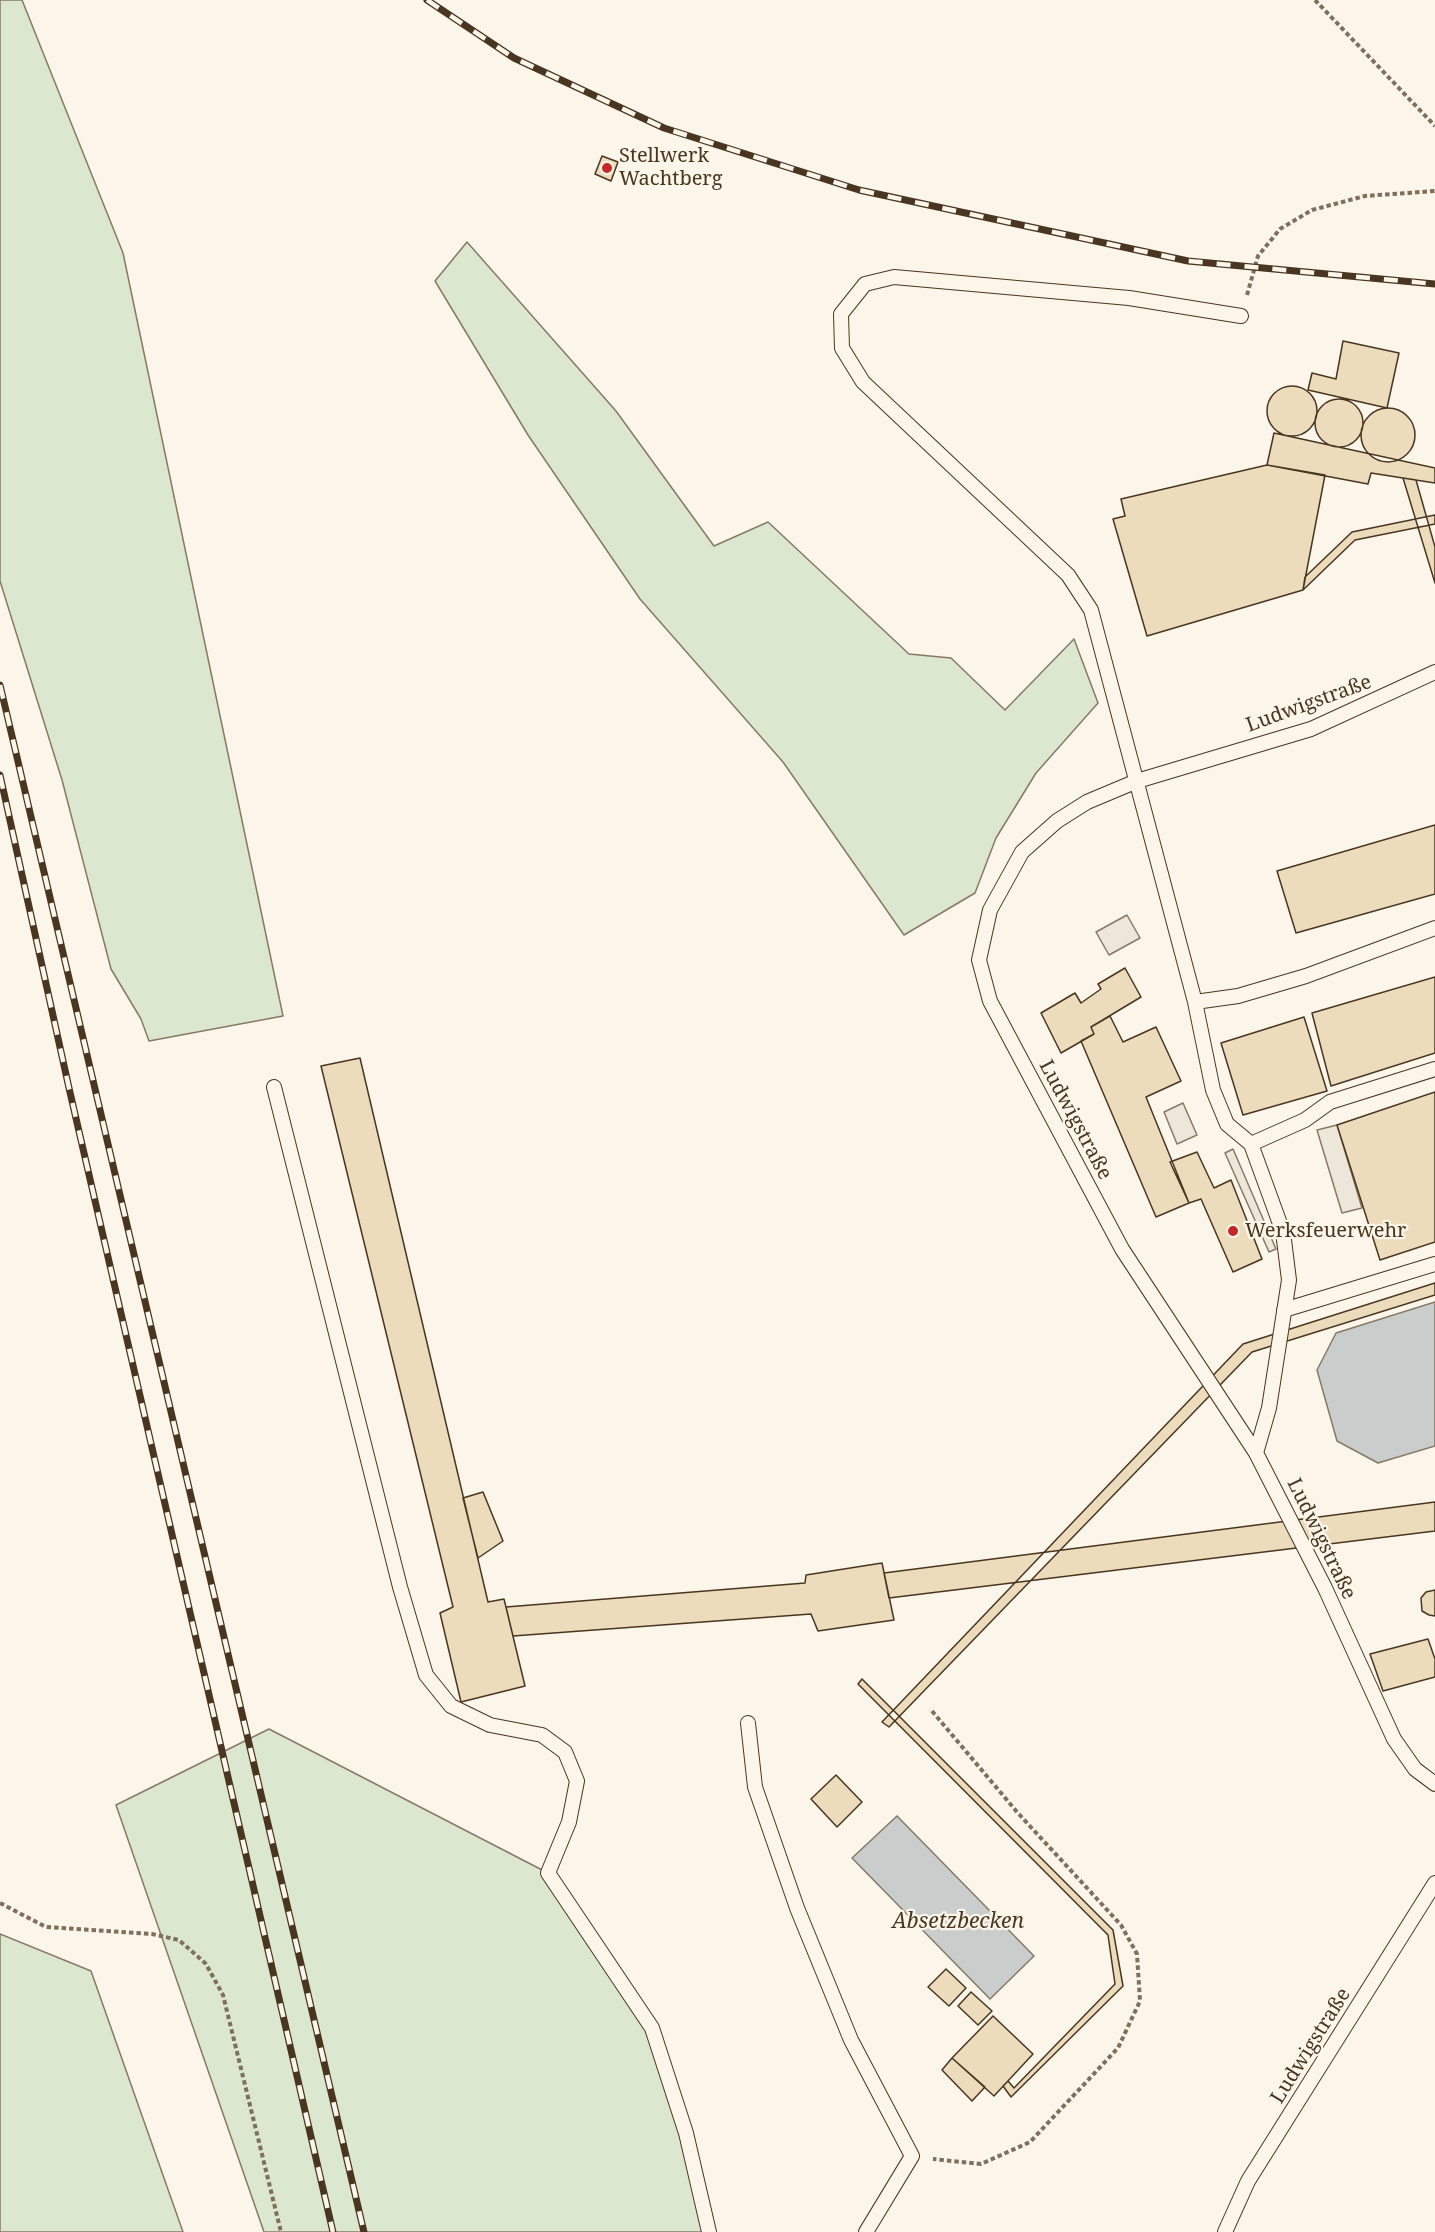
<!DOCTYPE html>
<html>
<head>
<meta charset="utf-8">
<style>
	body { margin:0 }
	canvas { display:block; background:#fbf6e9 }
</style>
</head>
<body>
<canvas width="1435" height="2232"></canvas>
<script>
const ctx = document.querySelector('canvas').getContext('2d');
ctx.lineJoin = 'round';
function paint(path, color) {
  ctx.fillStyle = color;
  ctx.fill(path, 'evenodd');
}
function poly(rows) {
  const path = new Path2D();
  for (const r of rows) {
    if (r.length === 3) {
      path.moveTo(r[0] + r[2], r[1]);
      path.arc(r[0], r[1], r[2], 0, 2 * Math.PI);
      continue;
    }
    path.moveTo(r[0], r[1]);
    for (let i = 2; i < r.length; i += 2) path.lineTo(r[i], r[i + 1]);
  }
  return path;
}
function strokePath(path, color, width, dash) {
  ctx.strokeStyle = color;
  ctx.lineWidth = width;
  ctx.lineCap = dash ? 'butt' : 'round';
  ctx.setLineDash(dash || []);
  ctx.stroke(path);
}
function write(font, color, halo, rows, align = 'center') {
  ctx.font = font + ' "Noto Serif",serif';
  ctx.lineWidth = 4.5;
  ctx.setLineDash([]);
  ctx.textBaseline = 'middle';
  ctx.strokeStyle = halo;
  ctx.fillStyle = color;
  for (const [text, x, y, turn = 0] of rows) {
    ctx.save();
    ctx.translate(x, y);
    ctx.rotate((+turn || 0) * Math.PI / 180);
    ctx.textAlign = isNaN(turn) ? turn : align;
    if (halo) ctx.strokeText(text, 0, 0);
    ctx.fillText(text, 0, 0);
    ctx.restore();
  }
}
const green = poly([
	[0,0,22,0,123,253,283,1016,149,1041,141,1019,111,969,62,780,0,581,0,0],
	[467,242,616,411,714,546,768,522,909,654,951,658,1005,710,1074,639,1098,703,1036,773,996,838,975,893,904,935,783,762,640,599,528,435,435,281,467,242],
	[269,1729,548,1873,652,2028,709,2232,264,2232,116,1805,269,1729],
	[0,1934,91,1971,183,2232,0,2232,0,1934]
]);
paint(green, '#dce7d0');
strokePath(green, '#887966', 1.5);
const parking = poly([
	[1127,915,1140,938,1109,955,1096,932,1127,915],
	[1183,1103,1197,1135,1177,1144,1164,1112,1183,1103],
	[1337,1125,1362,1208,1342,1213,1317,1130,1337,1125],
	[1233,1149,1276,1249,1269,1252,1225,1153,1233,1149]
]);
paint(parking, '#ede7d9');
strokePath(parking, '#887966', 1.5);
const water = poly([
	[1435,1302,1435,1446,1378,1463,1337,1441,1317,1370,1336,1333,1435,1302],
	[897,1816,1034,1956,990,1999,852,1858,897,1816]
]);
paint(water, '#c9cecd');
strokePath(water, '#887966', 1.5);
const building = poly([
	[602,156,618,162,611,181,595,174,602,156],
	[1343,341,1399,353,1387,408,1308,390,1312,373,1336,379,1343,341],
	[1292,411,25],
	[1339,423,24],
	[1388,435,27],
	[1274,433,1435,468,1435,483,1371,473,1368,484,1267,465,1274,433],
	[1267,465,1325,475,1303,590,1147,636,1113,519,1125,516,1121,499,1267,465],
	[1403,478,1416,480,1435,547,1435,583,1403,478],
	[1435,515,1435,524,1355,540,1303,590,1305,577,1352,532,1435,515],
	[1435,825,1435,894,1296,933,1277,871,1435,825],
	[1125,968,1141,997,1091,1027,1094,1034,1061,1053,1041,1013,1075,993,1081,1003,1101,989,1098,984,1125,968],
	[1435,977,1435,1053,1331,1086,1312,1013,1435,977],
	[1110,1016,1123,1042,1156,1027,1181,1081,1146,1097,1189,1203,1156,1217,1081,1041,1094,1034,1091,1027,1110,1016],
	[1304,1017,1327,1091,1243,1115,1221,1043,1304,1017],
	[360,1058,488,1602,504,1599,525,1686,461,1702,440,1613,453,1607,321,1066,360,1058],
	[1435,1092,1435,1242,1380,1260,1337,1125,1435,1092],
	[1197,1152,1214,1188,1231,1180,1262,1259,1233,1272,1201,1199,1189,1203,1170,1162,1197,1152],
	[1435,1283,1435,1295,1252,1352,889,1727,882,1722,1243,1344,1435,1283],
	[483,1492,503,1541,478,1558,463,1498,483,1492],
	[1435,1502,1435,1531,889,1598,884,1573,1435,1502],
	[882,1563,894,1620,818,1631,811,1614,513,1636,506,1607,805,1583,806,1575,882,1563],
	[1435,1590,1435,1616,1429,1615,1422,1611,1421,1598,1426,1592,1435,1590],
	[1428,1639,1435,1659,1435,1677,1383,1691,1370,1654,1428,1639],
	[862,1679,1113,1930,1123,1986,1011,2097,1003,2086,1008,2081,1014,2088,1115,1984,1108,1935,858,1684,862,1679],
	[836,1775,862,1802,837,1827,811,1799,836,1775],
	[946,1969,966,1988,949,2006,928,1987,946,1969],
	[971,1992,992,2011,978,2025,958,2006,971,1992],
	[993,2016,1033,2054,994,2096,952,2058,993,2016],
	[952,2058,985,2087,972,2101,942,2070,952,2058]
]);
paint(building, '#ecdcbc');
strokePath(building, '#4a3520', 1.5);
const lane = poly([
	[1241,316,1129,298,894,277,865,284,841,314,842,348,863,382,1068,575,1091,610,1195,1002,1213,1090,1227,1124,1251,1144,1283,1232,1289,1280,1269,1408,1256,1453],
	[1435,672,1311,729,1137,781,1087,802,1057,821,1022,852,990,910,979,960,990,1001,1122,1249,1256,1453,1325,1588,1394,1739,1415,1769,1435,1784],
	[1195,1002,1238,996,1306,976,1435,928],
	[274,1087,400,1587,426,1675,451,1706,490,1725,542,1735,565,1752,577,1781,569,1822,548,1873,652,2028,686,2133,709,2232],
	[1251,1144,1305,1120,1330,1102,1435,1069],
	[1284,1310,1435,1264],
	[748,1723,755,1787,797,1908,851,2040,912,2156,866,2232],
	[1225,2232,1248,2181,1435,1883]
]);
strokePath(lane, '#4a3520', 16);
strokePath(poly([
	[1315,0,1435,126],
	[1247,295,1258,256,1280,229,1312,210,1365,196,1435,191],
	[932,1711,1017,1812,1121,1925,1137,1954,1140,2001,1118,2048,1030,2142,981,2164,933,2159],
	[0,1903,46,1927,152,1934,179,1940,206,1964,223,1995,281,2232]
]), '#7f6f5c', 4, [4.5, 3]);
strokePath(lane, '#fbf6e9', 14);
const rail = poly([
	[427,0,514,58,664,128,859,190,1188,261,1435,284],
	[0,685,364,2232],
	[0,775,69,1088,333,2232]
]);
strokePath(rail, '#4a3520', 7);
strokePath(rail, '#fbf6e9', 4.5, [14]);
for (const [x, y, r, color] of [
	[607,168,6,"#c62828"],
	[1233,1231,6,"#c62828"]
]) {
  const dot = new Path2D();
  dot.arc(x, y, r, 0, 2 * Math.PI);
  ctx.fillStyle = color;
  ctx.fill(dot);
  strokePath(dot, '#fbf6e9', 2);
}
write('20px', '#4a3520', '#fbf6e9', [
	["Stellwerk",619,156],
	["Wachtberg",619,179],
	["Werksfeuerwehr",1245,1231]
], 'left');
write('20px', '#4a3520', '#fbf6e9', [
	["Ludwigstraße",1309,704,-20],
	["Ludwigstraße",1075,1120,62],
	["Ludwigstraße",1321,1539,64],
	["Ludwigstraße",1311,2046,-58]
]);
write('italic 21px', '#4a3520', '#fbf6e9', [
	["Absetzbecken",958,1922]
]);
</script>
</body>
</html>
